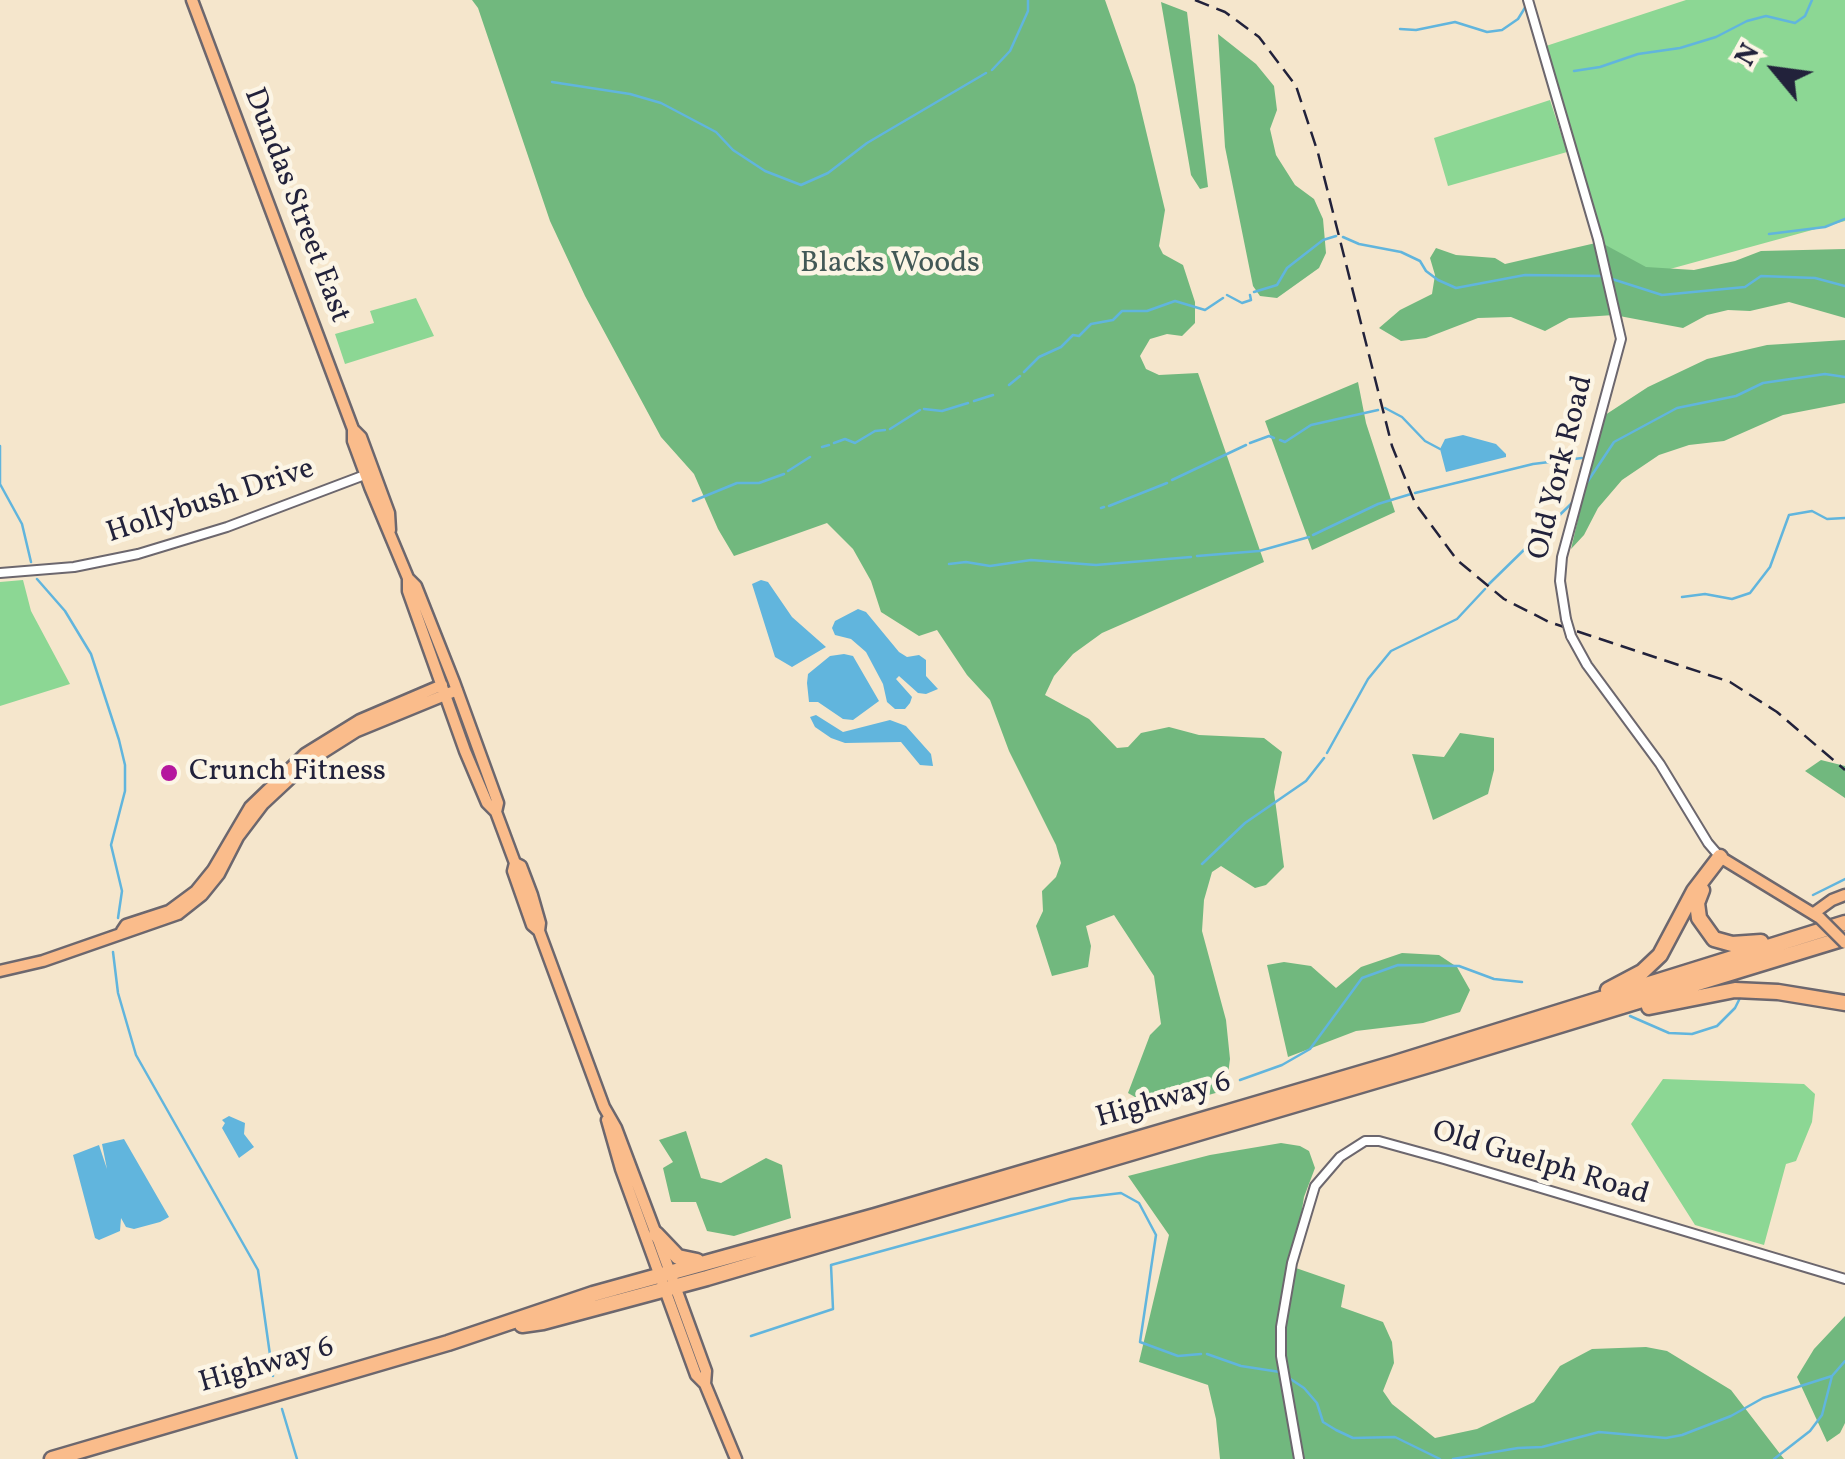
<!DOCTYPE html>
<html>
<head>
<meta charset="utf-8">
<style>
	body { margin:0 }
	#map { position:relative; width:1845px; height:1459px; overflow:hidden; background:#f5e6cc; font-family:Vollkorn,serif }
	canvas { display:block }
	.north { position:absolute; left:1725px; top:20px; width:100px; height:100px; -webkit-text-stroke:8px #fcf5e5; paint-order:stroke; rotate:299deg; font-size:28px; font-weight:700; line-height:40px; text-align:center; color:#22223b }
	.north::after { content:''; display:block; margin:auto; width:35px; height:45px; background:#22223b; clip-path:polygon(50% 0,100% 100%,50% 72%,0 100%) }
</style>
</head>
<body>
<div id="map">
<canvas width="1845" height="1459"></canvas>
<div class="north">N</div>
</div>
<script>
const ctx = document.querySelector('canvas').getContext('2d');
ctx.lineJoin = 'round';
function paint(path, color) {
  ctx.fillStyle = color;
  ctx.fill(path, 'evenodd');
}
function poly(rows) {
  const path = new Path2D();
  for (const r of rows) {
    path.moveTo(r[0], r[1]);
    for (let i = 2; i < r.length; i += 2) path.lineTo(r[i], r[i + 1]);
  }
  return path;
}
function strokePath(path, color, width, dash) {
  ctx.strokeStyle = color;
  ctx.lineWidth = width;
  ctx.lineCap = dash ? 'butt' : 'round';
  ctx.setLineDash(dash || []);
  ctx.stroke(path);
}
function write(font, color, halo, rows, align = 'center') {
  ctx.font = font + ' Vollkorn,serif';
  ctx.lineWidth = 9;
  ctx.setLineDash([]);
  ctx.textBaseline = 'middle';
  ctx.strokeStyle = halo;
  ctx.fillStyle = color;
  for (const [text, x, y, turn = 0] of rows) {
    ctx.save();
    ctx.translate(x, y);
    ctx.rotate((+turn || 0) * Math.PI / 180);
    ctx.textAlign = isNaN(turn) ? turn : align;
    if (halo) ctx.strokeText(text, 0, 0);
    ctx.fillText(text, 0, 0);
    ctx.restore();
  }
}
paint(poly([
	[1686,0,1845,0,1845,221,1648,275,1605,246,1546,46],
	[1550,100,1567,152,1448,186,1434,138],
	[416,298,434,336,345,364,335,334,374,323,370,311],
	[23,580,31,611,70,684,0,706,0,582],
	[1663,1079,1804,1084,1815,1094,1812,1122,1796,1161,1786,1164,1764,1245,1695,1225,1631,1124]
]), '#8cd794');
paint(poly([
	[472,0,1105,0,1135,85,1165,210,1159,246,1163,254,1183,265,1195,302,1195,323,1182,336,1167,334,1150,339,1140,356,1146,369,1159,375,1198,373,1264,562,1102,633,1073,654,1054,676,1045,695,1089,719,1117,748,1128,747,1141,733,1169,727,1199,735,1264,738,1282,752,1274,792,1284,867,1266,885,1255,888,1221,866,1212,872,1204,900,1202,931,1226,1020,1230,1059,1226,1090,1184,1102,1163,1103,1142,1101,1128,1093,1150,1035,1161,1024,1154,976,1114,915,1086,926,1091,946,1088,967,1052,976,1036,926,1043,911,1042,891,1056,877,1061,863,1056,845,1009,751,990,700,967,675,937,630,919,636,881,612,871,581,853,549,827,523,734,556,718,529,694,474,661,437,585,296,550,221,478,8],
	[1161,2,1187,12,1208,187,1200,189,1191,175],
	[1218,34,1256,64,1274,86,1277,110,1270,129,1276,155,1295,185,1314,199,1323,219,1326,253,1319,268,1277,298,1260,296,1253,286,1225,147],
	[1600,242,1646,267,1694,270,1735,261,1761,251,1845,249,1845,318,1789,302,1750,311,1728,310,1707,315,1683,328,1614,315,1569,318,1545,331,1511,317,1478,318,1426,338,1401,341,1379,328,1400,310,1432,294,1435,275,1430,258,1436,248,1456,255,1495,258,1505,264],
	[1845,340,1845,403,1783,415,1724,441,1689,445,1659,455,1622,480,1598,508,1584,535,1571,549,1602,417,1648,387,1707,359,1767,345],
	[1358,382,1366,423,1395,512,1312,550,1265,421],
	[1460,733,1494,738,1494,770,1488,794,1433,820,1412,754,1444,757],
	[1821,760,1845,766,1845,798,1805,771],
	[1402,953,1439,955,1457,967,1470,990,1460,1012,1423,1023,1356,1031,1288,1057,1267,965,1284,962,1311,966,1336,988,1361,967],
	[686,1131,701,1178,721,1183,766,1158,782,1165,791,1218,734,1236,707,1231,696,1202,671,1202,663,1168,673,1162,659,1140],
	[1281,1143,1300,1146,1309,1151,1315,1168,1304,1197,1293,1267,1345,1285,1341,1307,1383,1322,1392,1342,1394,1363,1383,1391,1392,1404,1435,1438,1477,1429,1534,1402,1560,1366,1592,1349,1646,1347,1667,1351,1731,1390,1784,1459,1220,1459,1216,1419,1208,1385,1139,1362,1169,1235,1128,1176,1210,1155],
	[1845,1316,1845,1423,1840,1433,1827,1442,1797,1377,1814,1349]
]), '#71b87e');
paint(poly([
	[1463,435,1496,444,1506,454,1506,457,1446,472,1440,449,1445,439],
	[761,580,768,582,792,617,826,647,792,667,775,657,752,584],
	[858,609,866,612,899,652,907,657,919,655,926,660,926,676,938,689,926,694,918,693,899,676,896,679,912,697,910,703,905,709,895,709,887,702,883,684,866,652,851,639,835,635,832,628,835,621],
	[844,654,853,656,879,701,853,720,843,719,818,702,809,702,807,683,808,674,830,656],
	[816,715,843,732,890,720,906,726,931,754,933,766,920,765,901,742,845,743,831,738,815,727,810,717],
	[229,1116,245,1123,244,1134,254,1147,239,1158,222,1128,225,1123,222,1120],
	[124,1139,169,1217,160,1222,134,1229,126,1227,121,1218,120,1231,99,1240,95,1238,73,1155,99,1145,107,1169,102,1144]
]), '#61b5dd');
strokePath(poly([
	[1400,29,1416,30,1455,22,1487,32,1502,30,1518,19,1526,6],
	[992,70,1010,51,1028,11,1028,0],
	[1574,71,1600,67,1638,54,1680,48,1716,37,1747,21,1766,16,1795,23,1805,16,1812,0],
	[552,82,630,94,661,103,716,132,733,150,765,171,801,185,828,173,867,143,986,73],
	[1769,234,1825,227,1845,219],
	[1343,237,1359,244,1401,252,1420,261,1426,271,1438,280,1456,288,1525,275,1603,276],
	[1612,279,1662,295,1745,287,1761,276,1815,278,1845,286],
	[1254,292,1277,285,1287,268,1323,240,1336,236],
	[1227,295,1242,303,1251,300,1250,295],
	[1024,372,1039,357,1061,347,1073,335,1079,336,1091,324,1113,320,1122,311,1147,311,1175,301,1205,310,1223,298],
	[1009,385,1020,376],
	[974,401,993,395],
	[1385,408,1402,417,1425,441,1440,449],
	[924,409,942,411,968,403],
	[890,429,920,410],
	[1280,440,1285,442,1311,425,1378,410],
	[834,443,845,439,855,443,875,431,885,430],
	[1250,443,1269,436,1274,438],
	[0,446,0,484],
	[822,447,829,445],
	[788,471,810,457],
	[1172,480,1246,445],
	[0,484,22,524,31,562],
	[1584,487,1614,442,1677,408,1736,396,1763,383,1825,374,1845,377],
	[1415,493,1533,464,1582,458],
	[693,501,737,483,759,483,784,474],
	[1109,506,1167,483],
	[1101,508,1104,507],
	[1313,535,1378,504,1411,494],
	[1197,556,1259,551,1309,537],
	[949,564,966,562,990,566,1031,560,1096,565,1191,557],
	[37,579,65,611,91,654,119,740,125,765,125,791,111,845,122,891,118,918],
	[1489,584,1574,501],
	[1682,597,1705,594,1732,599,1750,593,1770,567,1789,515,1812,511,1827,519,1845,518],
	[1327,753,1368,679,1391,651,1457,619,1485,589],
	[1202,864,1245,823,1306,781,1324,758],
	[1813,895,1845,879],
	[113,952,118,993,136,1055,258,1270,273,1376],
	[1630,1016,1669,1033,1692,1034,1717,1026,1735,1008,1740,998],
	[1240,1080,1282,1065,1310,1049,1362,978,1398,965,1459,966,1494,979,1522,982],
	[751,1336,833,1309,831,1265,1071,1199,1121,1193,1139,1203,1156,1235,1140,1342,1178,1356,1201,1354],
	[1207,1354,1241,1366,1280,1372],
	[1289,1378,1304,1388,1317,1403,1323,1422,1336,1430,1353,1438,1395,1437,1440,1459],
	[282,1409,297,1459],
	[1453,1459,1518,1448,1542,1447,1599,1432,1666,1438,1682,1435,1731,1416,1763,1398,1832,1376],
	[1774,1459,1810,1431,1822,1415,1832,1376,1845,1361]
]), '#61b5dd', 2.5);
const minor = poly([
	[1528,0,1598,239,1621,339,1562,557,1560,581,1566,619],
	[0,573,74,567,138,554,227,527,370,473],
	[1571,636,1587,665,1660,764,1708,843,1720,857],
	[1299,1459,1281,1356,1281,1327,1292,1263,1315,1186,1340,1157,1365,1141,1379,1141,1444,1159,1845,1279]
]);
const major = poly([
	[192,0,353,429,353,441,370,487,408,578,408,591,465,751,487,803,496,812,515,863,513,871,532,925,539,931,604,1107,616,1128,656,1234,706,1371,705,1384],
	[353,429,361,437,389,513,390,530],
	[408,578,416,586,454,682,498,803,496,812],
	[1720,857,1820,918],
	[515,863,521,866,532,895,540,923,539,931],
	[1814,913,1832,900,1845,895],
	[122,931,126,925,169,911,196,891,213,870,250,807,305,754,360,720,442,685],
	[0,971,43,961,178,914,202,895,219,874,238,837,263,804,308,762,357,731,457,690],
	[607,1120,621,1169,696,1375,705,1384,736,1459]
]);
const highway = poly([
	[1702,890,1697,903,1699,918,1714,939,1732,944,1761,942],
	[1608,990,1642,972,1660,955,1694,891,1720,857],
	[1649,1007,1735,990,1778,992,1845,1003],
	[656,1234,678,1257,697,1261],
	[522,1325,543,1322,707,1278,1436,1063,1845,938],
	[52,1459,448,1343,593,1294,875,1216,1392,1064,1845,923]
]);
strokePath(minor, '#6c676e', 12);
strokePath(major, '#6c676e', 15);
strokePath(highway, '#6c676e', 19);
strokePath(minor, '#fff', 8);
strokePath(major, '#fabc8b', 10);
strokePath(highway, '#fabc8b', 14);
strokePath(poly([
	[1195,0,1225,12,1259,37,1296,86,1318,153,1392,446,1415,503,1457,560,1504,599,1549,622,1730,682,1777,712,1845,770]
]), '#22223b', 2.5, [15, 8]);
const minorBridge = poly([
	[1566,619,1571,636]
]);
const majorBridge = poly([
	[1820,918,1845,943]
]);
strokePath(minorBridge, '#6c676e', 12, []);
strokePath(majorBridge, '#6c676e', 15, []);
strokePath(minorBridge, '#fff', 8);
strokePath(majorBridge, '#fabc8b', 10);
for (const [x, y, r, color] of [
	[169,773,10,"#b5179e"]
]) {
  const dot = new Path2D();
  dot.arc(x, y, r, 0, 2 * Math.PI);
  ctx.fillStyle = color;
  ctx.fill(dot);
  strokePath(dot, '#fcf5e5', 4);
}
write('30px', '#22223b', '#fcf5e5', [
	["Dundas Street East",295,206,69],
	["Old York Road",1563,468,-76],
	["Hollybush Drive",211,503,-18],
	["Highway 6",1164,1102,-16],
	["Old Guelph Road",1540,1165,17],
	["Highway 6",267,1367,-16]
]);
write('30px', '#425856', '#fcf5e5', [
	["Blacks Woods",890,265]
]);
write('30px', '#22223b', '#fcf5e5', [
	["Crunch Fitness",189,773]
], 'left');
</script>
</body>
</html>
